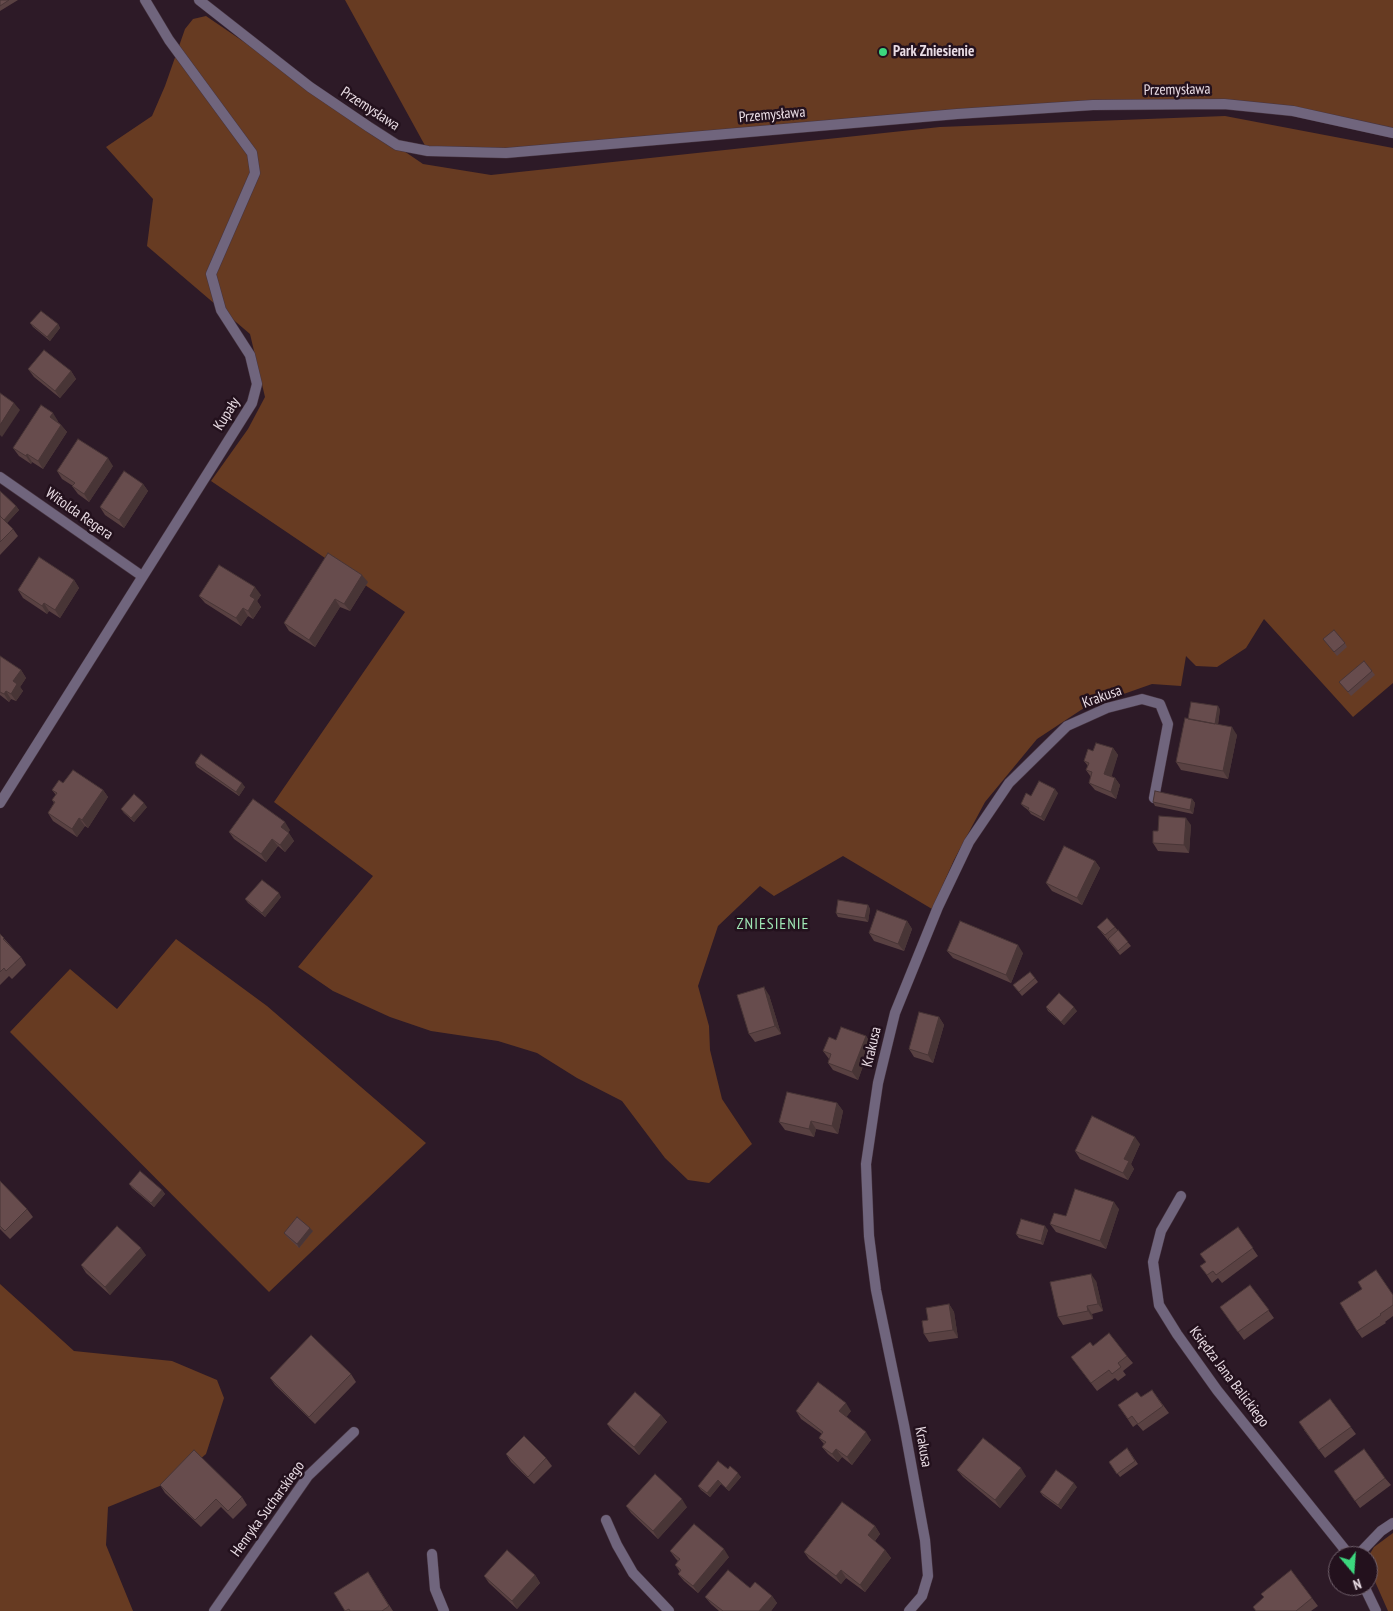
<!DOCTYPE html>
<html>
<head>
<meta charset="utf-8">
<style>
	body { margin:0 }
	#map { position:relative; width:1393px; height:1611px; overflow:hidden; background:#2d1a27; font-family:"PT Sans Narrow",sans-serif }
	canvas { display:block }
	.north { position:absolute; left:1328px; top:1546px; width:50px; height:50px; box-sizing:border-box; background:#23111d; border:1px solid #72626d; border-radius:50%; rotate:162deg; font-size:14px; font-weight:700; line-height:20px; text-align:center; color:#e9dce4 }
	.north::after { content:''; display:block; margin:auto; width:18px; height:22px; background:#3cd77e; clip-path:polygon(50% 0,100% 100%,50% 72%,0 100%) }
</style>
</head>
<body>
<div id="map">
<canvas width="1393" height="1611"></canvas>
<div class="north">N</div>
</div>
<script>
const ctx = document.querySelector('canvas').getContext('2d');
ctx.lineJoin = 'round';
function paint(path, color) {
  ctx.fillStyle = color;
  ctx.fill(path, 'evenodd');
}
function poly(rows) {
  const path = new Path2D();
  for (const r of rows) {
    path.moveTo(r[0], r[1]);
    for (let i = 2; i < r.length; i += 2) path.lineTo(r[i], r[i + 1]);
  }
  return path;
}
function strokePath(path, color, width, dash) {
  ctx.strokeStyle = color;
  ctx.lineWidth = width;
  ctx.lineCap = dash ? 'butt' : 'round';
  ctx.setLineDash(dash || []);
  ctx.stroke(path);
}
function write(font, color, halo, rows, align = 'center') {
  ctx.font = font + ' "PT Sans Narrow",sans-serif';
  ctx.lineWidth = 5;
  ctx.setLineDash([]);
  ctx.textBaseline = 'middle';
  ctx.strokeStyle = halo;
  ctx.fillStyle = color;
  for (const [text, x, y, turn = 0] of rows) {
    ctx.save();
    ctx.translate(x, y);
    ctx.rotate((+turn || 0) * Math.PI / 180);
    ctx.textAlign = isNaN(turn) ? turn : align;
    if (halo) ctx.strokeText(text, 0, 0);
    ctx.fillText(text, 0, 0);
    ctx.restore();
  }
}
paint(poly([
	[345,0,1393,0,1393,133,1224,104,1093,105,506,153,428,151],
	[206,16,423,164,491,175,940,127,1225,116,1393,148,1393,683,1353,717,1264,619,1246,648,1217,667,1196,666,1186,656,1181,686,1152,684,1084,708,1037,739,985,802,954,860,932,909,843,856,774,896,760,886,718,926,698,986,709,1026,710,1050,722,1099,752,1144,709,1183,688,1180,665,1158,622,1101,577,1078,537,1053,498,1041,431,1031,390,1017,333,991,298,967,373,876,274,802,405,612,211,481,248,429,265,397,250,334,147,246,153,199,106,147,152,116,165,86,185,29,193,19],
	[176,939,267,1006,426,1143,269,1292,10,1032,70,969,117,1009],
	[0,1284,74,1351,172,1361,217,1380,224,1398,206,1454,177,1479,108,1507,106,1545,133,1611,0,1611],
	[1393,1533,1393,1611,1388,1611,1373,1577,1368,1557,1374,1547]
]), '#673b22');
const minor = poly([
	[199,0,310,87,369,127,397,145,428,151,506,153,957,114,1093,105,1224,104,1293,111,1393,133],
	[0,477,142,576],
	[0,803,252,403,257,384,250,355,221,310,211,274,255,173,252,153,169,40,145,0],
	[1181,1196,1161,1231,1153,1262,1159,1305,1177,1334,1217,1390,1350,1556],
	[606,1520,617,1545,633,1573,669,1611],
	[432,1554,435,1589,444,1611],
	[1357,1556,1381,1531,1393,1523],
	[1364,1586,1376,1611],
	[214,1611,308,1476,354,1432],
	[909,1611,922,1596,928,1576,925,1540,904,1425,876,1290,869,1236,866,1164,878,1083,895,1013,938,907,969,842,1009,783,1067,726,1107,708,1142,699,1160,704,1168,724,1154,798]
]);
strokePath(minor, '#473541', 11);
strokePath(minor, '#70657d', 10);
paint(poly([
	[0,0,18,0,0,11],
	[30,323,58,324,60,328,50,341,33,327],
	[28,369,71,371,76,379,60,398,34,377],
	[58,421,58,422,61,425,67,432,43,469,32,462,31,464,19,456,13,448],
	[113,466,89,502,78,494,72,486,73,486,62,479,57,471],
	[143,484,148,491,124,528,105,515,100,507],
	[0,491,16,506,19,510,7,523,13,529,18,536,0,555],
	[74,580,79,588,60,618,49,611,47,614,23,598,18,590],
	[368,582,350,611,340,607,315,647,289,631,284,623],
	[261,595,257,601,261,607,253,619,248,616,241,626,205,603,199,596],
	[1323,639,1345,643,1347,647,1337,656],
	[0,656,21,670,26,678,20,687,23,691,16,701,11,699,9,702,0,695],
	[1372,671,1375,675,1351,696,1339,682],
	[1220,709,1218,725,1237,735,1228,779,1181,770,1176,762,1188,719],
	[1113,748,1118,755,1111,776,1115,778,1120,785,1116,799,1095,790,1089,783,1091,777,1086,770,1088,766,1084,761,1093,751],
	[195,763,245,787,239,796,197,767],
	[63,783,103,790,108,797,88,828,85,826,77,837,53,821,48,813,54,803,52,800,56,795,52,790],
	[1058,793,1044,821,1031,814,1028,810,1024,807,1021,804,1031,796],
	[1192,799,1195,803,1193,814,1155,806,1153,802],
	[147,807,134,822,124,813,121,809],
	[1191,825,1189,853,1158,851,1153,843,1158,831],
	[290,830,288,832,294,841,285,852,278,846,266,862,234,839,229,832],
	[1095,861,1100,868,1082,905,1052,891,1046,883],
	[281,897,265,917,248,903,245,899],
	[868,905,870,909,868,922,838,917,836,913],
	[907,921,912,929,904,951,874,941,869,933],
	[1097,927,1115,927,1131,946,1120,955],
	[0,934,10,945,21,957,26,965,12,979,9,976,0,985],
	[947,951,1023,953,1011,983,953,958],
	[1035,978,1038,982,1022,996,1013,985],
	[769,995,781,1034,755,1042,749,1034],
	[1046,1007,1077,1011,1064,1025,1048,1011],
	[939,1017,944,1025,933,1063,914,1057,909,1049],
	[866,1036,871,1044,858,1080,833,1070,828,1063,829,1059,823,1051,836,1040],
	[837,1103,843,1111,838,1134,816,1129,814,1137,785,1130,779,1122],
	[1140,1144,1131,1164,1134,1169,1128,1180,1080,1159,1075,1151],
	[0,1181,27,1209,33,1217,10,1239,0,1229],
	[129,1184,162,1190,165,1194,154,1207,132,1188],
	[1119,1209,1106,1249,1056,1232,1050,1224,1066,1216],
	[1238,1227,1258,1256,1222,1283,1218,1278,1212,1283,1206,1274,1206,1262],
	[1048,1230,1043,1245,1019,1238,1016,1234],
	[313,1231,299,1248,287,1237,284,1233],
	[146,1255,110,1295,86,1273,81,1265],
	[1096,1281,1103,1311,1092,1314,1093,1319,1063,1325,1058,1317],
	[1250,1285,1274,1318,1244,1340,1220,1307],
	[1393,1295,1393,1316,1385,1322,1386,1323,1362,1338,1357,1331],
	[949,1304,954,1312,958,1338,929,1342,924,1334,928,1320],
	[1093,1346,1127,1356,1133,1363,1123,1371,1126,1375,1118,1381,1115,1378,1097,1391,1071,1357],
	[351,1374,356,1382,315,1424,275,1385,270,1378],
	[1152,1390,1169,1413,1143,1431,1137,1424,1133,1427,1118,1405,1141,1397],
	[1330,1399,1356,1434,1325,1458,1304,1430],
	[796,1411,851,1411,846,1417,871,1440,852,1465,842,1457,838,1462,828,1454,822,1447,824,1444,819,1438,822,1434,801,1419],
	[661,1415,667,1422,639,1455,612,1431,607,1424],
	[1127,1448,1138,1464,1120,1477,1109,1462],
	[506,1454,546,1458,552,1466,534,1484,511,1462],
	[728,1469,741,1477,729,1491,721,1484,710,1497,701,1490,698,1486],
	[957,1470,1026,1476,1000,1508,963,1477],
	[1334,1471,1385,1478,1391,1485,1360,1508],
	[160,1485,242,1497,247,1505,233,1519,221,1507,201,1527,165,1493],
	[1077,1487,1061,1509,1043,1496,1040,1492],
	[626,1506,687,1507,658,1539,631,1513],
	[875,1526,880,1534,875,1541,885,1550,891,1558,865,1592,846,1578,841,1584,809,1559,804,1552],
	[670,1551,729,1557,698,1593,684,1581,678,1574,680,1572,675,1565,678,1561,676,1559],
	[368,1572,373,1580,393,1611,345,1611],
	[535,1575,540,1583,517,1609,489,1583,484,1576],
	[750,1588,772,1596,777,1603,771,1611,719,1611,711,1604,705,1597],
	[1312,1598,1318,1606,1311,1611,1256,1611]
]), '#594142');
paint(poly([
	[58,324,60,328,50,341,47,337],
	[71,371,76,379,60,398,55,391],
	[14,403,20,410,2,437,0,435,0,425],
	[53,413,58,421,56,425,50,417],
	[61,425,67,432,43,469,38,461],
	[27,454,32,462,31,464,26,456],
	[108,458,113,466,89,502,84,494],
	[143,484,148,491,124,528,119,520],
	[16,506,19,510,6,524,4,520],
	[362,575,368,582,350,611,344,604],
	[74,580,79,588,60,618,55,610],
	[255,587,261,595,257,601,261,607,253,619,248,611,250,596],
	[335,599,340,607,315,647,309,640],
	[44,603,49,611,47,614,42,606],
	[243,608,248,616,241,626,236,618],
	[21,670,26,678,20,687,23,691,16,701,11,694,13,681],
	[6,691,11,699,9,702,4,694],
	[1218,706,1220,709,1217,731,1214,727],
	[1232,727,1237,735,1228,779,1223,771],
	[1113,748,1118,755,1110,782,1104,774],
	[1115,778,1120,785,1116,799,1111,792],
	[242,783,245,787,239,796,236,792],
	[1055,789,1058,793,1044,821,1041,817],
	[103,790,108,797,88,828,82,820],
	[1192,799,1195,803,1193,814,1190,810],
	[144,803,147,807,134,822,131,818],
	[79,818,85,826,77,837,72,829],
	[1186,818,1191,825,1189,853,1184,845],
	[285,822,290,830,287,835,281,827],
	[289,833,294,841,285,852,280,845],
	[272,839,278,846,266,862,261,854],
	[1095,861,1100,868,1082,905,1077,898],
	[279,893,281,897,265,917,262,913],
	[868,905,870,909,868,922,865,918],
	[907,921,912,929,904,951,898,944],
	[1018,945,1023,953,1011,983,1006,975],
	[764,987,769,995,781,1034,775,1026],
	[1074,1007,1077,1011,1064,1025,1061,1022],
	[939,1017,944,1025,933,1063,928,1055],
	[866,1036,871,1044,858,1080,852,1072],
	[837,1103,843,1111,838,1134,832,1126],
	[811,1121,816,1129,814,1137,809,1129],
	[1135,1137,1140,1144,1131,1164,1134,1169,1128,1180,1123,1173,1124,1159],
	[162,1190,165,1194,154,1207,151,1203],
	[1114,1202,1119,1209,1106,1249,1100,1241],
	[1045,1226,1048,1230,1043,1245,1041,1241],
	[310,1228,313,1231,299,1248,297,1244],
	[141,1248,146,1255,110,1295,105,1287],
	[1091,1274,1096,1281,1103,1311,1098,1304],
	[949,1304,954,1312,958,1338,953,1330],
	[1087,1306,1092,1314,1093,1319,1088,1311],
	[846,1403,851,1411,845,1419,839,1411],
	[661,1415,667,1422,639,1455,634,1447],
	[866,1432,871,1440,852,1465,847,1457],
	[836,1449,842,1457,838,1462,832,1454],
	[1021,1468,1026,1476,1000,1508,995,1500],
	[738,1473,741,1477,729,1491,726,1488],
	[718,1480,721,1484,710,1497,707,1493],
	[1074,1483,1077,1487,1061,1509,1058,1505],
	[682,1499,687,1507,658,1539,653,1531],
	[875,1526,880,1534,873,1543,868,1535],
	[724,1549,729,1557,698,1593,693,1586],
	[885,1550,891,1558,865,1592,860,1585],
	[841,1570,846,1578,841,1584,836,1576],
	[535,1575,540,1583,517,1609,512,1601],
	[772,1596,777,1603,771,1611,759,1611]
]), '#483536');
const building = poly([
	[0,0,9,0,0,6,0,0],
	[41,311,58,324,47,337,30,323,41,311],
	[44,350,71,371,55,391,28,369,44,350],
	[0,393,14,403,0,425,0,393],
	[41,405,53,413,50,417,61,425,38,461,27,454,26,456,13,448,41,405],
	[78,439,108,458,84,494,72,486,75,483,57,471,78,439],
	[124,471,143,484,119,520,100,507,124,471],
	[0,491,16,506,4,520,0,516,0,491],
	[0,516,13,529,0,542,0,516],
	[328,553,362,575,344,604,335,599,309,640,284,623,328,553],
	[39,557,74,580,55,610,44,603,42,606,18,590,39,557],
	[219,565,255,587,250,596,255,599,248,611,243,608,236,618,199,596,219,565],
	[1334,630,1345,643,1334,652,1323,639,1334,630],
	[0,656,21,670,13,681,17,684,11,694,6,691,4,694,0,692,0,656],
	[1364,661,1372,671,1348,692,1339,682,1364,661],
	[1191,702,1218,706,1215,724,1188,719,1191,702],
	[1185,718,1232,727,1223,771,1176,762,1185,718],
	[1096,743,1113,748,1104,774,1115,778,1111,792,1089,783,1092,772,1086,770,1089,763,1084,761,1088,749,1093,751,1096,743],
	[201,754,242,783,236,792,195,763,201,754],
	[73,770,103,790,82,820,79,818,72,829,48,813,55,802,52,800,57,793,52,790,59,780,63,783,73,770],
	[1039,781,1055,789,1041,817,1028,810,1029,808,1021,804,1026,793,1031,796,1039,781],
	[1155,791,1192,799,1190,810,1153,802,1155,791],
	[134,794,144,803,131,818,121,809,134,794],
	[253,799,285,822,281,827,289,833,280,845,272,839,261,854,229,832,253,799],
	[1159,816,1186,818,1184,845,1153,843,1153,831,1158,831,1159,816],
	[1064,846,1095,861,1077,898,1046,883,1064,846],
	[262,880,279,893,262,913,245,899,262,880],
	[838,900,868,905,865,918,836,913,838,900],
	[877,910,907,921,898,944,869,933,877,910],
	[1107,918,1115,927,1105,935,1097,927,1107,918],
	[960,921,1018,945,1006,975,947,951,960,921],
	[1118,930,1128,942,1118,951,1108,939,1118,930],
	[0,934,4,938,3,939,21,957,6,971,4,968,0,972,0,934],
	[1030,972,1035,978,1019,992,1013,985,1030,972],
	[764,987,775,1026,749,1034,737,995,764,987],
	[1059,993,1074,1007,1061,1022,1046,1007,1059,993],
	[919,1012,939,1017,928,1055,909,1049,919,1012],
	[841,1027,866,1036,852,1072,828,1063,831,1054,823,1051,829,1037,836,1040,841,1027],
	[787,1092,837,1103,832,1126,811,1121,809,1129,779,1122,787,1092],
	[1092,1116,1135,1137,1124,1159,1129,1161,1123,1173,1075,1151,1092,1116],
	[140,1171,162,1190,151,1203,129,1184,140,1171],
	[0,1181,27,1209,5,1231,0,1226,0,1181],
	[1075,1189,1114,1202,1100,1241,1050,1224,1054,1213,1066,1216,1075,1189],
	[297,1217,310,1228,297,1244,284,1233,297,1217],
	[1021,1219,1045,1226,1041,1241,1016,1234,1021,1219],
	[117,1226,141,1248,105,1287,81,1265,117,1226],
	[1238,1227,1253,1248,1216,1275,1213,1271,1207,1275,1200,1266,1206,1262,1200,1254,1238,1227],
	[1376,1270,1393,1295,1393,1305,1380,1314,1381,1315,1357,1331,1340,1303,1362,1289,1358,1282,1376,1270],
	[1091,1274,1098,1304,1087,1306,1088,1311,1058,1317,1050,1282,1091,1274],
	[1250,1285,1269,1310,1238,1332,1220,1307,1250,1285],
	[949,1304,953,1330,924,1334,922,1321,928,1320,926,1308,949,1304],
	[1109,1333,1127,1356,1118,1363,1121,1367,1112,1374,1109,1370,1091,1383,1071,1357,1090,1342,1093,1346,1109,1333],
	[311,1335,351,1374,309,1417,270,1378,311,1335],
	[818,1382,846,1403,839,1411,866,1432,847,1457,836,1449,832,1454,822,1447,826,1442,819,1438,823,1432,796,1411,818,1382],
	[1152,1390,1163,1406,1138,1424,1132,1416,1128,1419,1118,1405,1137,1392,1141,1397,1152,1390],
	[635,1392,661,1415,634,1447,607,1424,635,1392],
	[1330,1399,1351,1427,1319,1450,1299,1422,1330,1399],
	[524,1436,546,1458,528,1477,506,1454,524,1436],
	[983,1438,1021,1468,995,1500,957,1470,983,1438],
	[1127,1448,1135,1461,1117,1474,1109,1462,1127,1448],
	[1364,1449,1385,1478,1355,1501,1334,1471,1364,1449],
	[194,1450,242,1497,228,1511,216,1499,195,1520,160,1485,194,1450],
	[718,1461,728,1469,730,1466,738,1473,726,1488,718,1480,707,1493,698,1486,718,1461],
	[1056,1470,1074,1483,1058,1505,1040,1492,1056,1470],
	[655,1474,682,1499,653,1531,626,1506,655,1474],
	[842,1502,875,1526,868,1535,885,1550,860,1585,841,1570,836,1576,804,1552,842,1502],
	[694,1524,724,1549,693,1586,678,1574,681,1570,675,1565,680,1559,670,1551,694,1524],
	[507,1550,535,1575,512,1601,484,1576,507,1550],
	[728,1570,750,1588,755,1582,772,1596,759,1611,723,1611,705,1597,728,1570],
	[1291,1570,1312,1598,1296,1611,1256,1611,1253,1607,1264,1597,1261,1594,1291,1570],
	[368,1572,389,1606,382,1611,350,1611,349,1609,345,1611,334,1593,368,1572]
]);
paint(building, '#674c4d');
strokePath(building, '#483536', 1);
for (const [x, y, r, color] of [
	[883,52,5,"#3cd77e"]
]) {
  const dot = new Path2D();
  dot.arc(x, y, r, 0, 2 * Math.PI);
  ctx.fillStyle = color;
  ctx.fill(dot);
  strokePath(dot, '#23111d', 2);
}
write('bold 15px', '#e9dce4', '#23111d', [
	["Park Zniesienie",893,52]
], 'left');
write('15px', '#e9dce4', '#23111d', [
	["Przemysława",1177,90,-1],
	["Przemysława",370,109,33],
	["Przemysława",772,115,-5],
	["Kupały",227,414,-58],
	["Witolda Regera",79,514,35],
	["Krakusa",1102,697,-20],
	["Krakusa",872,1047,-77],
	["Księdza Jana Balickiego",1229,1377,53],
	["Krakusa",923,1447,80],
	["Henryka Sucharskiego",268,1509,-54]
]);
ctx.letterSpacing = '1px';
write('16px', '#9fe6b4', '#23111d', [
	["ZNIESIENIE",773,924]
]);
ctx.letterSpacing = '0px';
</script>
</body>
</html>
